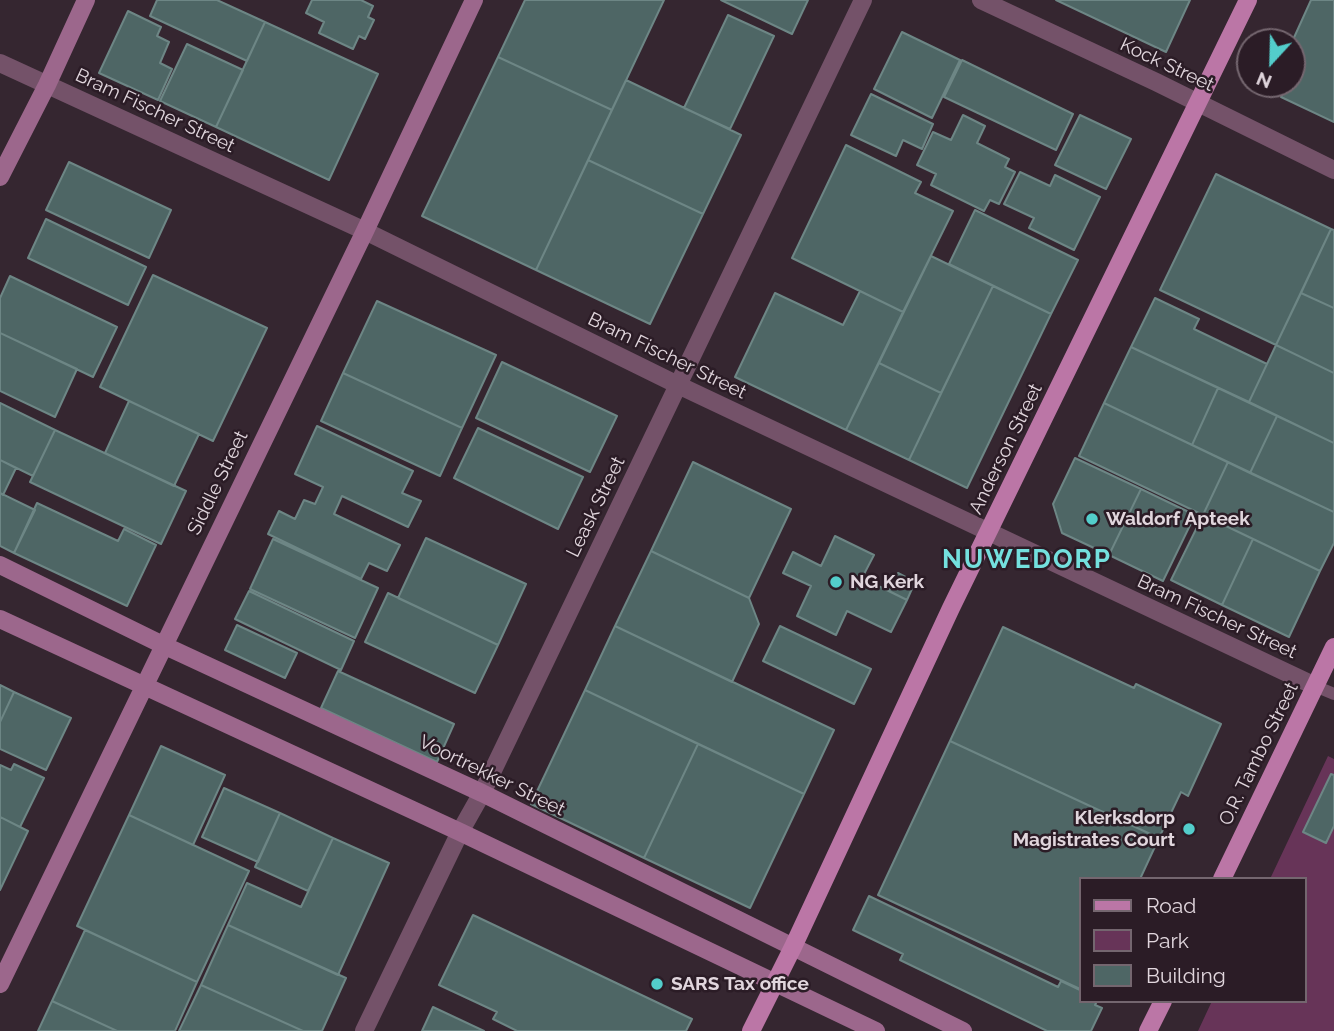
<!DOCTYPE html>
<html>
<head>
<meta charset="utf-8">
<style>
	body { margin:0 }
	#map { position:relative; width:1334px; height:1031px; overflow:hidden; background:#352630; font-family:Raleway,sans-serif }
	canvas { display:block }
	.legend { position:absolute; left:1079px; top:877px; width:228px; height:126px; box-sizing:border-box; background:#2b1c26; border:2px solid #74666f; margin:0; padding:9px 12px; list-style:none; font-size:21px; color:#e1d6dd }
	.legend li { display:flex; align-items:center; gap:14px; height:35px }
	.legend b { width:35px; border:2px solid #74666f }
	.north { position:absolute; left:1236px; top:28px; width:70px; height:70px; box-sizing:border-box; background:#2b1c26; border:2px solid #74666f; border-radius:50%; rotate:202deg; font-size:19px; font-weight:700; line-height:28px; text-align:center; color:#e1d6dd }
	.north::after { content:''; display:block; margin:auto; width:24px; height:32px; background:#53cdcb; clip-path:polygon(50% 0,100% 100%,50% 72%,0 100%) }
</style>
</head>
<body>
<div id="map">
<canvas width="1334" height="1031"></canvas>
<ul class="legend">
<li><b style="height:9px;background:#bb76a6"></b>Road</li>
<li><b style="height:19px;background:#673458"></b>Park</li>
<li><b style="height:19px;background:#4e6665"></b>Building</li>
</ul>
<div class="north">N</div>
</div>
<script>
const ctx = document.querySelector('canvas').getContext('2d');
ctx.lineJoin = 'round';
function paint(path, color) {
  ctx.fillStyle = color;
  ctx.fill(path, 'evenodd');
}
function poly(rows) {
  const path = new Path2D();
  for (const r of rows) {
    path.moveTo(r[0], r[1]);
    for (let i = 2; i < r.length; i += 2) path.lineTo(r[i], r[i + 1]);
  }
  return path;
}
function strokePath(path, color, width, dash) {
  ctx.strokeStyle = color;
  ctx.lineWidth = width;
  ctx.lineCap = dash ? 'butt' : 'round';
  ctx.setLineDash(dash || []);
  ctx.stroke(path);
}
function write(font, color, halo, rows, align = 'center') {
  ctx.font = font + ' Raleway,sans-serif';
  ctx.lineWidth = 5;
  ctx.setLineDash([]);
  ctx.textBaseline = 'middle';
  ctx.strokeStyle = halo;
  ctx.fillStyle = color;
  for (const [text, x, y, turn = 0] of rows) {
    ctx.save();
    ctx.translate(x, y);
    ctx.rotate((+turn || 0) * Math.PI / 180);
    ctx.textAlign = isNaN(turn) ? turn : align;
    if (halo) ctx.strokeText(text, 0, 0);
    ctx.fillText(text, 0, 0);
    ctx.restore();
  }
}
paint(poly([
	[1328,756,1334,759,1334,1031,1198,1031,1212,1001,1304,1001,1304,879,1270,879]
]), '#673458');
const building = poly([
	[157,0,217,0,265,22,247,61,150,16,157,0],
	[312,0,361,0,373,6,368,17,374,20,365,39,359,36,353,49,319,33,324,22,306,13,312,0],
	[525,0,664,0,612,110,498,57,525,0],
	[721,0,808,0,792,34,721,0],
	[1056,0,1190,0,1166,52,1056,0],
	[1311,0,1334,0,1334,122,1281,97,1283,93,1280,84,1292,84,1292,42,1311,0],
	[128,11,161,27,157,36,169,42,160,63,172,69,158,100,99,73,128,11],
	[728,15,774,36,730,129,684,108,728,15],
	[265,22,378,74,329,180,216,127,265,22],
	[902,32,960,60,932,118,874,89,902,32],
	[187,44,243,70,216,127,160,101,187,44],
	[498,57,612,110,536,270,422,216,498,57],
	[962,60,1073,114,1056,150,944,97,962,60],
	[626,80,741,135,703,214,588,160,626,80],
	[871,94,933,124,922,149,903,140,896,156,851,135,871,94],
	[963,115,985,126,977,143,1009,159,1005,167,1015,172,999,204,990,200,984,211,931,185,936,174,917,165,933,132,951,140,963,115],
	[1080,115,1131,139,1106,189,1055,165,1080,115],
	[846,145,921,182,915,193,953,211,903,312,792,258,846,145],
	[588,160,703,214,650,324,536,270,588,160],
	[69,162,171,210,149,258,46,210,69,162],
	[1020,172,1050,186,1055,175,1100,197,1074,250,1029,228,1034,218,1004,204,1020,172],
	[1216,174,1331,229,1276,345,1160,290,1216,174],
	[975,210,1078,260,1051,314,949,264,975,210],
	[46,219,146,267,128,305,28,258,46,219],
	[1331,229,1334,230,1334,308,1301,293,1331,229],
	[931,256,993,286,941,393,879,363,931,256],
	[153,275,267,328,213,441,100,387,153,275],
	[10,276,117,327,93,377,0,333,0,298,10,276],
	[993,286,1051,314,967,488,909,460,993,286],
	[860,291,903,312,846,430,735,377,775,293,843,325,860,291],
	[1301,293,1334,308,1334,373,1276,345,1301,293],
	[1155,298,1199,319,1194,329,1267,364,1249,402,1131,347,1155,298],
	[377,301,496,355,462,428,343,373,377,301],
	[0,333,77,369,55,417,0,391,0,333],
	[1276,345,1334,373,1334,443,1249,402,1276,345],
	[1131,347,1218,388,1192,445,1104,403,1131,347],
	[502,362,617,416,590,472,476,418,502,362],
	[879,363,941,393,909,460,846,430,879,363],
	[343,373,462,428,440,476,321,421,343,373],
	[1218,388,1277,416,1250,473,1192,445,1218,388],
	[129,401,199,434,174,486,105,453,129,401],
	[0,403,55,430,33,476,0,460,0,403],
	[1104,403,1228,462,1203,515,1079,456,1104,403],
	[1277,416,1334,443,1334,512,1250,473,1277,416],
	[317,426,413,471,402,493,421,501,408,527,342,496,334,514,400,545,387,571,369,563,361,579,268,534,279,511,295,519,304,500,315,504,323,487,295,474,317,426],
	[478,428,583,477,558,529,454,478,478,428],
	[55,430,186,491,161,544,30,482,55,430],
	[1075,458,1141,489,1109,555,1062,533,1053,504,1075,458],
	[0,460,16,468,3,495,0,493,0,460],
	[693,462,791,509,749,598,651,551,693,462],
	[1228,462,1334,512,1334,543,1320,571,1203,515,1228,462],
	[1141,489,1195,515,1163,581,1109,555,1141,489],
	[0,493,35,510,14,553,0,546,0,493],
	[37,503,118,541,124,529,156,545,127,606,14,553,37,503],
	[1203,515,1253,539,1222,605,1171,580,1203,515],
	[835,536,874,555,862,578,907,600,891,632,847,611,836,635,797,616,811,586,783,573,793,552,821,566,835,536],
	[426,538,526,584,498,645,398,598,426,538],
	[273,539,378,588,355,638,250,589,273,539],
	[1253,539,1320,571,1289,637,1222,605,1253,539],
	[651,551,749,598,759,624,732,682,615,626,651,551],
	[898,573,915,582,907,600,889,591,898,573],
	[249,591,354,641,341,670,235,619,249,591],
	[388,593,498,645,475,693,365,642,388,593],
	[237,625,297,653,285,678,225,650,237,625],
	[615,626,834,730,804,794,585,690,615,626],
	[780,626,871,669,854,704,763,661,780,626],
	[1003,627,1134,688,1136,684,1221,724,1188,796,1181,792,1159,838,950,741,1003,627],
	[338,671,454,724,437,762,321,708,338,671],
	[0,685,14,692,0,722,0,685],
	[585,690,698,744,644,858,531,804,585,690],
	[14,692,71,718,46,770,0,749,0,722,14,692],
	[950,741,1159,838,1140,879,1080,879,1080,989,878,895,950,741],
	[698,744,804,794,750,908,644,858,698,744],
	[161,746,225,775,193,845,129,815,161,746],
	[14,764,44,778,20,827,0,817,0,765,11,770,14,764],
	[1331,774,1334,775,1334,826,1326,843,1303,832,1331,774],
	[224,788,280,813,258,862,202,837,224,788],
	[280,813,333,838,308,891,255,867,280,813],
	[129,815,249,871,197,982,77,926,129,815],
	[0,817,28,831,0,890,0,817],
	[333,838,389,863,338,975,228,925,247,883,301,907,333,838],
	[869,896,1058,987,1061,981,1080,990,1080,1001,1097,1001,1095,1005,1102,1008,1091,1031,1047,1031,900,960,903,954,853,930,869,896],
	[473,915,692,1019,686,1031,517,1031,493,1019,497,1012,439,985,473,915],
	[228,925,346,978,322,1031,303,1031,201,985,228,925],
	[85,930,197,982,175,1031,117,1031,52,1001,85,930],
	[201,985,303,1031,179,1031,201,985],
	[52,1001,117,1031,38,1031,52,1001],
	[433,1007,484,1031,422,1031,433,1007]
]);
paint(building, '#4e6665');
strokePath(building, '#6d8685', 2);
strokePath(poly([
	[1315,686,1334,694]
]), '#745269', 12);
strokePath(poly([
	[981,0,1156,82,1334,170],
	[0,63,365,231,678,385,1315,686],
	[364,1031,460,832,482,793,863,0]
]), '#745269', 18);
strokePath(poly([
	[0,177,47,85,86,0],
	[0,565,163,645,482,793,963,1031],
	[0,619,460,832,876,1031],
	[0,984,365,231,474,0]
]), '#9c678c', 18);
strokePath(poly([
	[1222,879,1334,647],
	[751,1031,793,947,951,608,1248,0],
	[1148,1031,1163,1001]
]), '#bb76a6', 18);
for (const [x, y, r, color] of [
	[1092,519,7,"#53cdcb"],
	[836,582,7,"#53cdcb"],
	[1189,829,7,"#53cdcb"],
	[657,984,7,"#53cdcb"]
]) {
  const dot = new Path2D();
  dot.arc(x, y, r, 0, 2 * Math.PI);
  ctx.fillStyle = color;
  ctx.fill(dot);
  strokePath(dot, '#2b1c26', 2.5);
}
write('19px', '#e1d6dd', '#2b1c26', [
	["Kock Street",1167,65,25],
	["Bram Fischer Street",155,111,25],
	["Bram Fischer Street",667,356,26],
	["Anderson Street",1006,449,-64],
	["Siddle Street",218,483,-64],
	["Leask Street",596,507,-64],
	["Bram Fischer Street",1217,617,25],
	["O.R. Tambo Street",1259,754,-64],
	["Voortrekker Street",492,776,26]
]);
write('bold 19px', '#e1d6dd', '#2b1c26', [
	["Waldorf Apteek",1106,519],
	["NG Kerk",850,582],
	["Klerksdorp",1175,818,"right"],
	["Magistrates Court",1175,840,"right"],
	["SARS Tax office",671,984]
], 'left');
ctx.letterSpacing = '2px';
write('bold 26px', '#74e0de', '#2b1c26', [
	["NUWEDORP",1027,560]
]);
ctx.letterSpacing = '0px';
</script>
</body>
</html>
